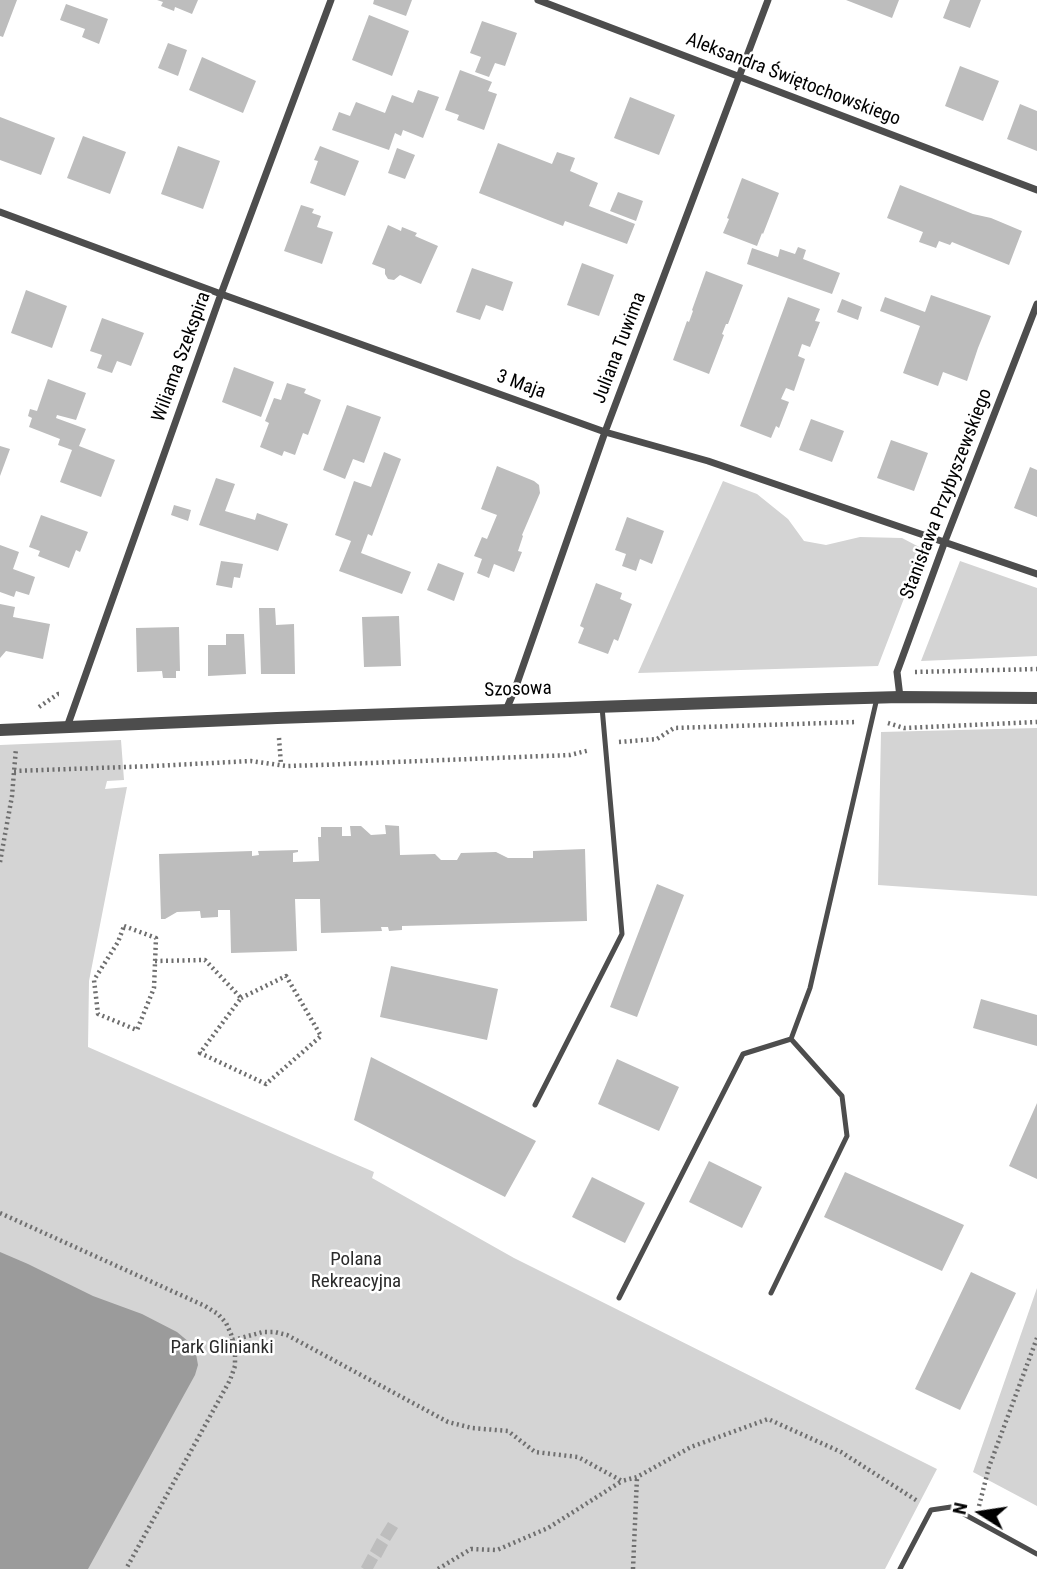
<!DOCTYPE html>
<html>
<head>
<meta charset="utf-8">
<style>
	body { margin:0 }
	#map { position:relative; width:1037px; height:1569px; overflow:hidden; background:#fff; font-family:"Roboto Condensed",sans-serif }
	canvas { display:block }
	.north { position:absolute; left:946px; top:1478px; width:70px; height:70px; -webkit-text-stroke:5px #fff; paint-order:stroke; rotate:282deg; font-size:19px; font-weight:700; line-height:28px; text-align:center; color:#000 }
	.north::after { content:''; display:block; margin:auto; width:24px; height:32px; background:#000; clip-path:polygon(50% 0,100% 100%,50% 72%,0 100%) }
</style>
</head>
<body>
<div id="map">
<canvas width="1037" height="1569"></canvas>
<div class="north">N</div>
</div>
<script>
const ctx = document.querySelector('canvas').getContext('2d');
ctx.lineJoin = 'round';
function paint(path, color) {
  ctx.fillStyle = color;
  ctx.fill(path, 'evenodd');
}
function poly(rows) {
  const path = new Path2D();
  for (const r of rows) {
    path.moveTo(r[0], r[1]);
    for (let i = 2; i < r.length; i += 2) path.lineTo(r[i], r[i + 1]);
  }
  return path;
}
function strokePath(path, color, width, dash) {
  ctx.strokeStyle = color;
  ctx.lineWidth = width;
  ctx.lineCap = dash ? 'butt' : 'round';
  ctx.setLineDash(dash || []);
  ctx.stroke(path);
}
function write(font, color, halo, rows, align = 'center') {
  ctx.font = font + ' "Roboto Condensed",sans-serif';
  ctx.lineWidth = 5;
  ctx.setLineDash([]);
  ctx.textBaseline = 'middle';
  ctx.strokeStyle = halo;
  ctx.fillStyle = color;
  for (const [text, x, y, turn = 0] of rows) {
    ctx.save();
    ctx.translate(x, y);
    ctx.rotate((+turn || 0) * Math.PI / 180);
    ctx.textAlign = isNaN(turn) ? turn : align;
    if (halo) ctx.strokeText(text, 0, 0);
    ctx.fillText(text, 0, 0);
    ctx.restore();
  }
}
paint(poly([
	[723,481,757,494,788,519,804,541,826,545,860,537,902,538,923,549,878,666,638,673],
	[960,561,1037,588,1037,656,921,661],
	[1037,728,1037,896,878,885,881,732],
	[121,740,124,780,107,781,105,789,127,787,89,981,88,1047,374,1172,372,1178,514,1258,937,1469,885,1569,0,1569,0,745],
	[1037,1288,1037,1506,973,1472]
]), '#d4d4d4');
paint(poly([
	[0,1252,28,1264,93,1296,142,1314,177,1332,189,1342,196,1354,198,1365,195,1375,88,1569,0,1569]
]), '#9b9b9b');
paint(poly([
	[0,0,17,0,3,37,0,36],
	[157,0,198,0,192,14,175,7,174,11,161,6,163,2],
	[374,0,412,0,406,16,373,4],
	[846,0,899,0,892,18],
	[950,0,981,0,970,28,943,18],
	[66,4,108,19,99,44,82,37,85,29,60,20],
	[369,15,409,31,392,76,352,60],
	[482,21,517,33,505,66,495,63,489,77,475,72,481,57,470,53],
	[168,43,187,50,178,76,158,68],
	[202,57,256,81,243,113,189,90],
	[960,66,999,81,983,121,945,106],
	[460,70,492,82,488,91,497,94,484,130,457,120,459,115,445,110],
	[418,90,439,97,423,138,403,130,401,136,395,133,389,150,332,130,339,112,350,116,356,102,385,113,392,95,413,103],
	[630,97,675,115,659,155,614,138],
	[1020,104,1037,111,1037,151,1007,139],
	[0,117,55,138,41,175,0,160],
	[83,136,126,152,110,194,67,178],
	[498,143,552,164,557,152,575,158,570,171,598,183,589,206,635,224,627,244,565,221,563,226,479,193],
	[178,146,220,161,203,209,161,194],
	[320,146,359,161,345,196,310,183,318,161,314,160],
	[397,148,415,155,405,179,388,173],
	[742,178,779,193,763,234,762,233,757,246,723,233,729,219,727,218],
	[900,185,973,214,991,218,1022,231,1009,265,952,242,950,245,939,241,936,248,919,242,923,232,887,218],
	[618,192,643,201,636,221,610,211],
	[301,205,314,209,312,213,321,216,317,227,333,232,322,264,284,251],
	[388,225,401,231,402,227,417,233,415,236,438,246,421,284,400,275,394,280,388,279,385,274,385,269,372,264],
	[798,247,806,250,803,259,840,273,832,294,747,264,752,248,778,257,780,249,795,254],
	[582,263,614,275,599,316,567,305],
	[472,268,513,282,503,311,486,305,480,320,456,312],
	[706,271,743,285,728,324,726,324,722,334,724,335,709,374,673,360,687,321,689,322,693,311,692,310],
	[26,290,67,306,52,348,11,333],
	[931,295,991,316,978,348,967,381,943,372,938,386,903,373,920,326,880,311,885,297,925,312],
	[788,297,820,309,815,321,820,322,810,347,802,344,798,356,805,359,794,391,786,388,781,399,789,402,779,428,776,426,771,438,740,426],
	[842,299,862,307,858,320,837,312],
	[102,318,144,333,131,366,117,361,112,373,97,368,102,355,90,351],
	[234,367,274,382,261,417,222,402],
	[48,379,86,393,76,420,57,415,56,418,86,429,79,446,115,460,101,497,60,482,72,450,58,445,60,439,29,427,32,418,28,416,30,409,37,411],
	[287,383,306,389,304,393,321,400,308,435,303,433,295,455,284,451,282,456,260,447,269,423,265,421,274,398,281,400],
	[347,405,381,417,364,463,353,459,345,479,323,470],
	[811,419,844,431,832,462,799,450],
	[891,440,928,453,914,491,877,478],
	[0,446,10,449,0,476],
	[384,452,401,459,372,536,368,534,361,553,411,572,402,594,339,571,351,541,335,535,354,481,371,487],
	[497,466,534,481,539,485,540,493,522,535,523,536,518,551,522,552,514,572,494,564,489,578,477,573,482,559,474,556,482,537,487,539,497,515,481,509],
	[1030,467,1037,470,1037,517,1014,508],
	[216,478,235,484,225,511,255,520,257,513,288,524,278,551,199,525],
	[174,505,191,510,188,521,171,515],
	[41,515,88,532,80,552,76,550,69,568,38,556,40,551,29,547],
	[627,517,664,531,652,564,640,559,636,571,622,566,626,554,615,550],
	[0,545,19,552,13,569,35,577,29,595,16,591,14,597,0,592],
	[221,561,243,564,240,578,234,577,232,588,216,585],
	[438,563,464,573,454,601,427,590],
	[596,583,622,593,620,599,632,604,618,641,614,639,608,654,578,643,584,628,580,626],
	[0,604,15,607,13,617,50,624,43,659,6,651,0,658],
	[259,608,275,608,276,625,294,624,295,674,261,674],
	[399,616,401,666,364,667,362,617],
	[179,627,180,671,176,671,176,678,163,678,162,671,137,672,136,628],
	[226,634,244,634,246,674,208,676,208,645,226,645],
	[385,825,399,826,400,855,435,854,441,860,457,860,461,853,496,852,508,858,533,858,533,851,585,849,587,921,402,926,402,930,389,931,388,927,381,927,382,931,321,933,320,899,295,899,297,951,231,953,230,910,218,910,218,917,201,918,200,911,177,912,165,919,161,919,159,854,252,851,252,856,259,855,258,851,298,850,298,852,293,853,293,862,319,861,318,837,321,837,321,827,342,827,342,836,351,836,350,826,361,826,371,835,386,834],
	[657,884,684,895,637,1017,610,1007],
	[391,966,498,989,487,1040,380,1017],
	[981,999,1037,1015,1037,1046,973,1028],
	[371,1057,536,1141,505,1197,354,1120],
	[617,1059,679,1087,659,1131,598,1104],
	[1037,1103,1037,1179,1009,1166],
	[709,1161,762,1187,742,1228,689,1202],
	[845,1172,964,1225,942,1271,824,1217],
	[592,1177,645,1203,625,1243,572,1217],
	[971,1272,1016,1293,960,1410,915,1389],
	[388,1522,398,1528,390,1541,380,1535],
	[377,1538,388,1545,381,1558,370,1551],
	[368,1554,378,1560,373,1569,364,1569,361,1567]
]), '#bdbdbd');
strokePath(poly([
	[915,672,1037,669],
	[39,707,58,694,61,694],
	[888,723,904,728,1037,722],
	[279,738,281,765],
	[619,742,657,739,674,728,856,722],
	[14,771,154,766,251,761,287,766,320,765,570,755,590,750],
	[0,862,12,796,16,748],
	[124,926,156,938,154,988,137,1030,98,1014,94,980,118,942,124,926],
	[155,961,205,960,241,998,200,1053,266,1084,321,1036,286,976,241,998],
	[0,1213,205,1306,218,1314,226,1323,231,1334,235,1354,235,1366,230,1380,126,1569],
	[233,1340,263,1332,275,1332,287,1335,448,1422,472,1428,508,1431,535,1452,578,1457,622,1481,637,1477,691,1447,768,1419,841,1452,919,1502],
	[979,1506,989,1467,1037,1338],
	[438,1569,471,1549,497,1550,548,1528,622,1481],
	[633,1569,637,1477]
]), '#6f6f6f', 4.5, [2, 3.5]);
strokePath(poly([
	[535,1105,622,934,602,707],
	[771,1293,847,1136,842,1096,791,1039],
	[619,1298,743,1054,791,1039,810,988,877,698],
	[900,1569,931,1510,951,1507,1037,1554]
]), '#4d4d4d', 5);
strokePath(poly([
	[538,0,1037,190],
	[0,212,221,294,605,432,708,461,1037,574],
	[900,697,897,672,945,541,1037,304],
	[506,710,515,689,605,432,768,0],
	[67,727,221,294,331,0]
]), '#4d4d4d', 7);
strokePath(poly([
	[0,730,277,718,828,699,900,697,1037,698]
]), '#4d4d4d', 12);
write('19px', '#000', '#fff', [
	["Aleksandra Świętochowskiego",793,80,21],
	["Juliana Tuwima",620,348,-69],
	["Wiliama Szekspira",182,357,-70],
	["3 Maja",521,385,20],
	["Stanisława Przybyszewskiego",947,494,-69],
	["Szosowa",518,690,-2]
]);
write('19px', '#2b2b2b', '#fff', [
	["Polana",356,1260],
	["Rekreacyjna",356,1282],
	["Park Glinianki",222,1348]
]);
</script>
</body>
</html>
